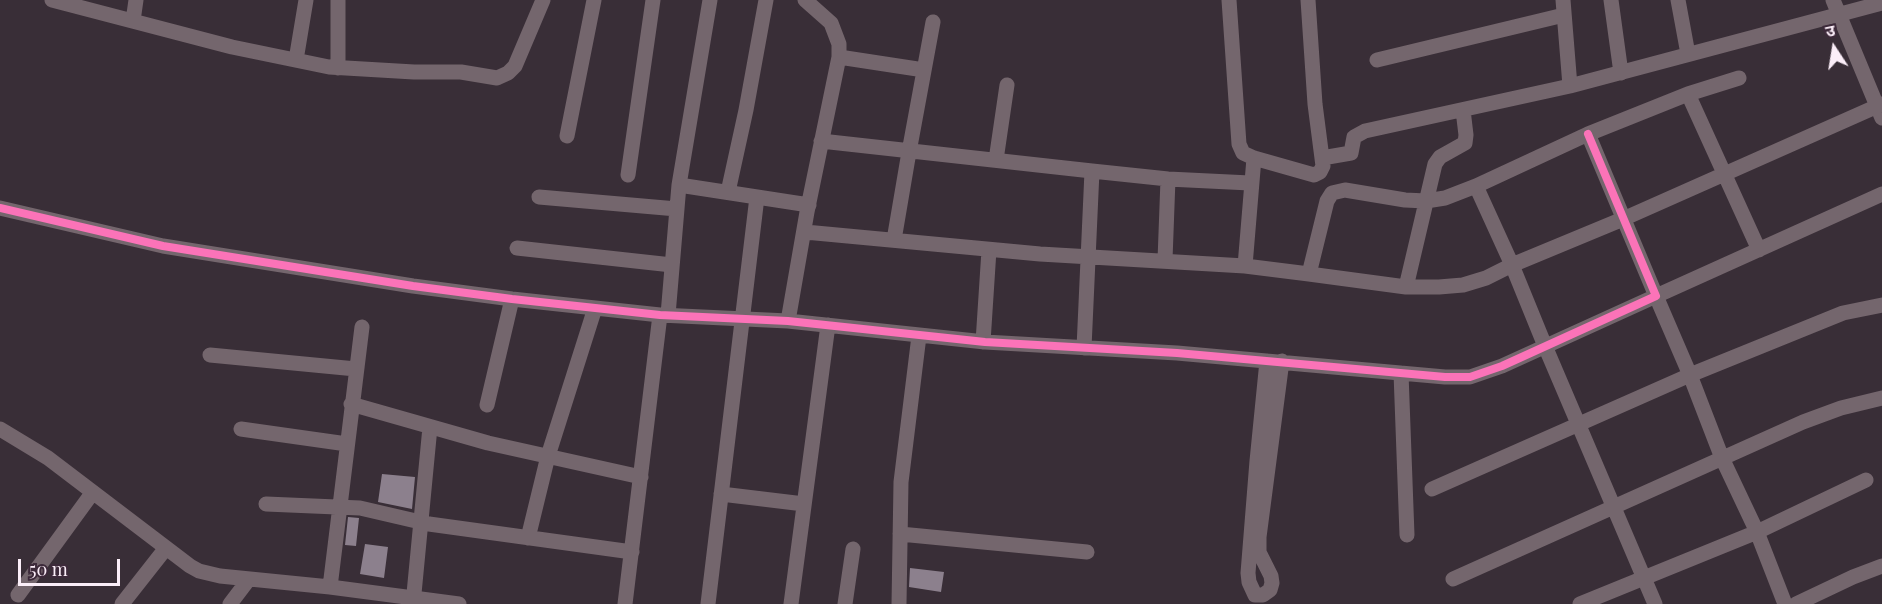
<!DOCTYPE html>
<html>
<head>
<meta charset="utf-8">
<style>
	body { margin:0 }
	#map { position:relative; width:1882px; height:604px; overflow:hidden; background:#392e37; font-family:"Playfair Display","Noto Sans Devanagari",serif }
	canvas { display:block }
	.north { position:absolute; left:1804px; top:18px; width:60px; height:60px; -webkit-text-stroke:4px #3d2a3a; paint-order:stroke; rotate:348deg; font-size:16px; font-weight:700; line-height:24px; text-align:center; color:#fbeef8 }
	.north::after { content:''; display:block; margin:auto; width:21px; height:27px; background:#fbeef8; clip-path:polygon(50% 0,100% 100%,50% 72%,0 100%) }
	.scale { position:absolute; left:18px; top:559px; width:102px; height:27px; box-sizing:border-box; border:3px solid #fbeef8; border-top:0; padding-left:8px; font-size:18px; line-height:21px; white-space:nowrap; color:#fbeef8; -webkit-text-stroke:4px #3d2a3a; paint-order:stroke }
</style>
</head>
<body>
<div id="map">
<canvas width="1882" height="604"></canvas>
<div class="north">उ</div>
<div class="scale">50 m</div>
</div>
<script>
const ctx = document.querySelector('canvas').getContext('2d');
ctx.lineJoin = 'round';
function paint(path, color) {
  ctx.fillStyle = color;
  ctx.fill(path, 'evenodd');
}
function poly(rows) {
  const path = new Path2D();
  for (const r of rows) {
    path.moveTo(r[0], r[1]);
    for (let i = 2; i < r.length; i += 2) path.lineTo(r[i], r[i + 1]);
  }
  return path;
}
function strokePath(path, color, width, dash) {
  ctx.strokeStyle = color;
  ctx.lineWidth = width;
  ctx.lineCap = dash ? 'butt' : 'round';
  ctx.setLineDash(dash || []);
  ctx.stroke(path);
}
paint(poly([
	[382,474,415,477,412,509,378,502],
	[348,517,359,518,356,546,345,545],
	[365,544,388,547,384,578,360,574],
	[910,568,944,572,941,592,909,587]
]), '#8c808d');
strokePath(poly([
	[52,0,232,47,329,67,414,72,461,72,497,78,508,73,515,66,543,0],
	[338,0,338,68],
	[1229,0,1239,144,1243,153,1254,158,1314,175,1320,172,1323,166,1315,104,1308,0],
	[1563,0,1570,86],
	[1611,0,1621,73],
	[1678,0,1688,54],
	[1833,0,1882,118],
	[133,21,136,0],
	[839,57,924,70],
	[296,60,306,0],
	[1377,60,1564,15],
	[1688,94,1759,250],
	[567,136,594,0],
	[821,141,1092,171,1168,179,1250,183],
	[1322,158,1351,153,1354,137,1365,131,1570,86,1882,3],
	[996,160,1007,85],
	[628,175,653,0],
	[679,185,809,205],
	[1476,186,1588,134,1688,94,1739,78],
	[728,192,746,110,766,0],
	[539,197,677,209],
	[0,208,163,246,413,286,512,299,660,315,788,321,985,342,1177,353,1445,377,1470,377,1502,366,1656,296,1588,134],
	[805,232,1040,254,1245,266,1309,274],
	[894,240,909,152,933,22],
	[517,248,672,265],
	[1165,260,1168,179],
	[1245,266,1254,158],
	[1406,287,1435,164,1440,157,1465,143,1466,135,1463,110],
	[668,315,679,185,710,0],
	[788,321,807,212,839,57,839,44,831,23,805,0],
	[983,342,989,250],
	[1084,348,1092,171],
	[210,355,356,369],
	[1267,361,1257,461,1248,573,1249,582,1255,595,1263,595,1270,590,1272,583,1271,576,1259,552,1259,537,1282,361],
	[1401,373,1407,535],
	[351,404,488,443,641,477],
	[487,405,512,299],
	[0,429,48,458,190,566,199,571,220,576,330,587,459,604],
	[241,429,347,444],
	[1432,489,1690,375,1843,313,1882,305],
	[721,494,804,504],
	[266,504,360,508,429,524,632,552],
	[900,534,1087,552],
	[528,538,548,456,595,308],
	[1453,579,1803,422,1841,408,1882,398],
	[330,587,362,327],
	[18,595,93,492],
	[122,604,166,548],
	[230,604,249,579],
	[413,604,430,427],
	[625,604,660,315],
	[708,604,757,197],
	[791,604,828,325],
	[845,604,853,549],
	[899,604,901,482,919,336],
	[1580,604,1757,532,1866,480],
	[1655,604,1545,346,1512,265,1476,186,1445,198,1426,201,1405,200,1345,190,1332,193,1327,201,1309,274,1406,287,1439,287,1463,285,1486,278,1512,265,1623,219,1882,104],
	[1785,604,1757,532,1722,458,1690,375,1656,296,1882,194],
	[1796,604,1853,577,1882,566]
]), '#74666d', 15);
strokePath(poly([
	[0,208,163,246,413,286,512,299,660,315,788,321,985,342,1177,353,1445,377,1470,377,1502,366,1656,296,1588,134]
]), '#fb73b8', 8);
</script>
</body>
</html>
